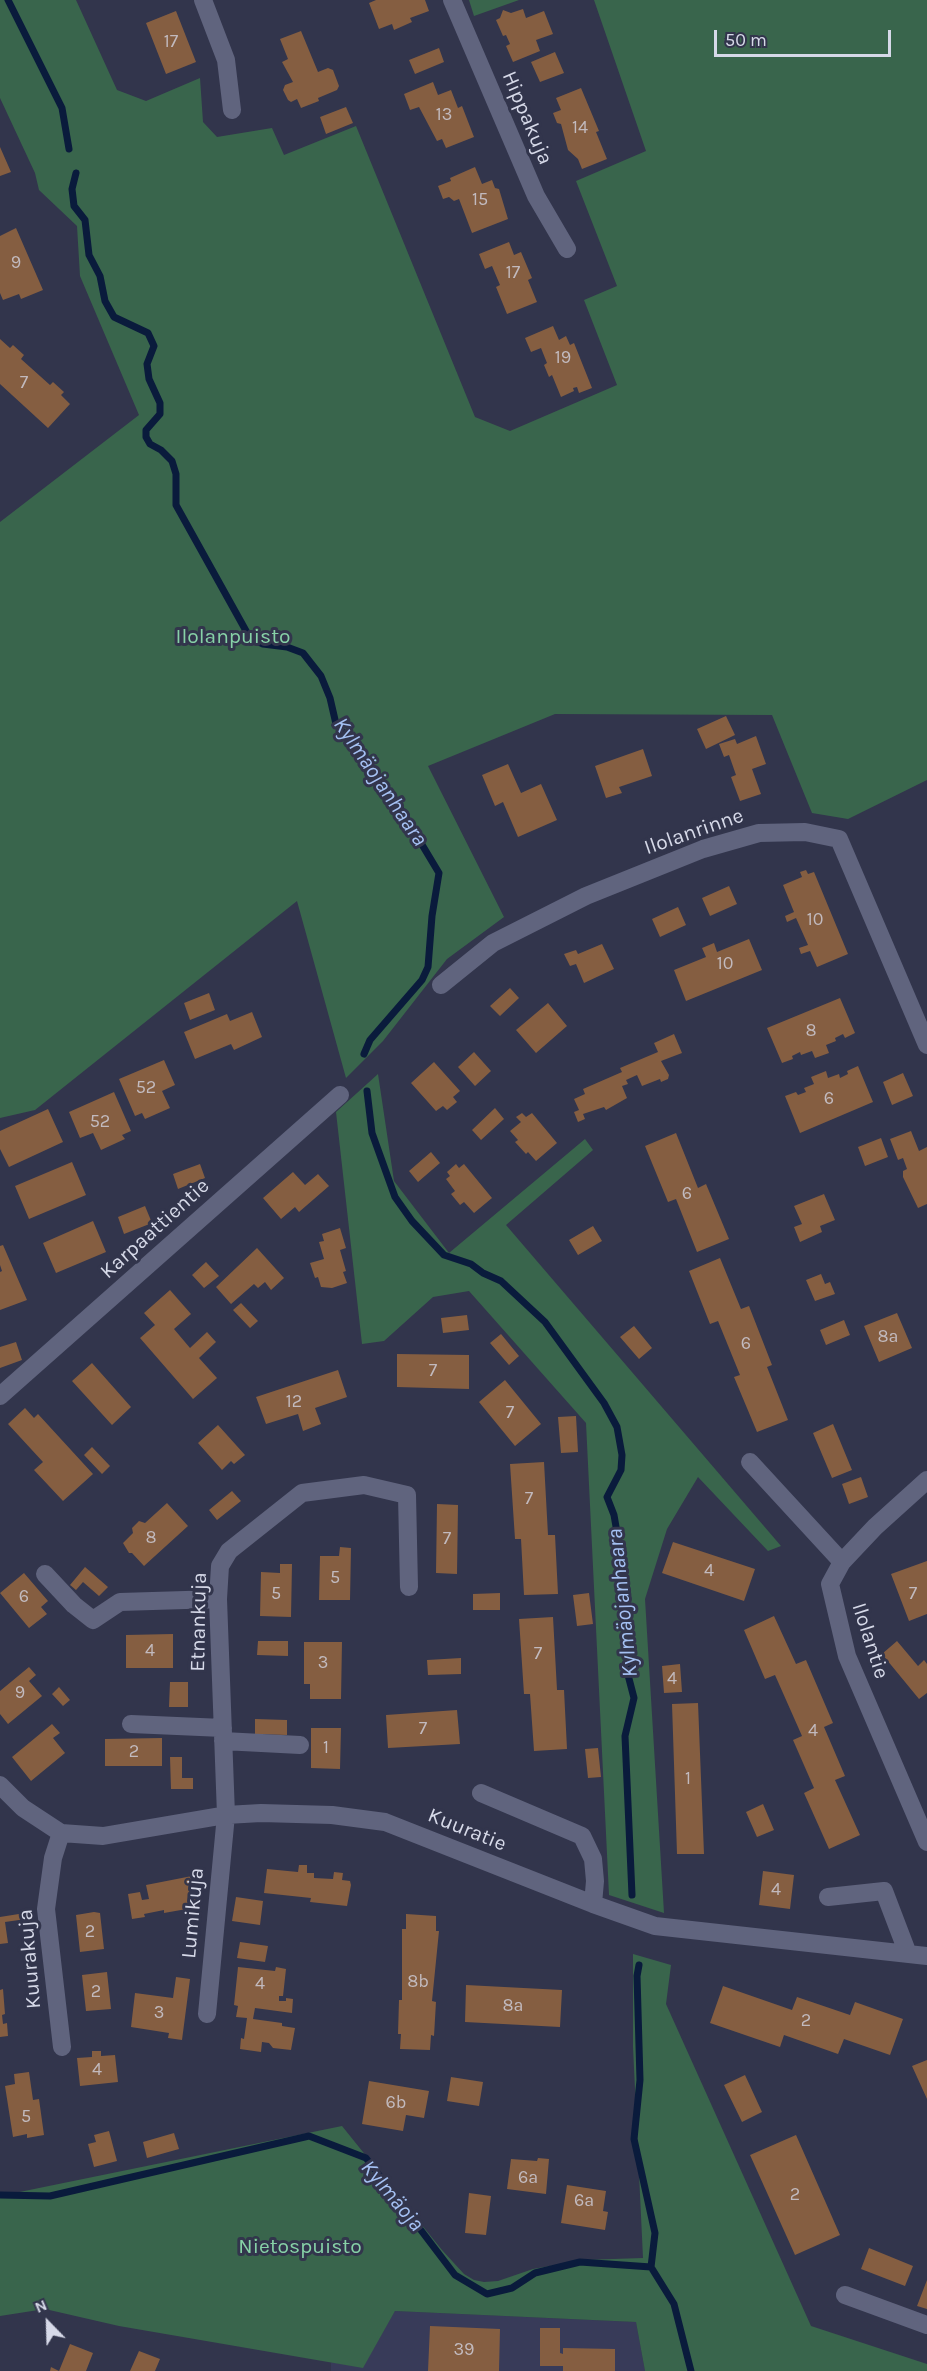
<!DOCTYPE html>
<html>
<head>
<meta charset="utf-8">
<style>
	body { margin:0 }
	#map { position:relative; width:927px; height:2371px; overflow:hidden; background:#32354c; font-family:Karla,sans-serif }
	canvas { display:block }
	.north { position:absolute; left:18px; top:2293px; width:60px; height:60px; -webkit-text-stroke:4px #32354c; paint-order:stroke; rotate:337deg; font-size:16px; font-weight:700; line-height:24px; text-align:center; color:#d6d9e8 }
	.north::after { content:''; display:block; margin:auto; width:21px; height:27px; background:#d6d9e8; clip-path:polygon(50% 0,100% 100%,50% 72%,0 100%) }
	.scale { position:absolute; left:714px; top:30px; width:177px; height:27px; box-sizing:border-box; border:3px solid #d6d9e8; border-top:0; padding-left:8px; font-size:18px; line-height:21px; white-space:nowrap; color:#d6d9e8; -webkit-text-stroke:4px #32354c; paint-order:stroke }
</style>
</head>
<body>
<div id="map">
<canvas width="927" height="2371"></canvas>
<div class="north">N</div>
<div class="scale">50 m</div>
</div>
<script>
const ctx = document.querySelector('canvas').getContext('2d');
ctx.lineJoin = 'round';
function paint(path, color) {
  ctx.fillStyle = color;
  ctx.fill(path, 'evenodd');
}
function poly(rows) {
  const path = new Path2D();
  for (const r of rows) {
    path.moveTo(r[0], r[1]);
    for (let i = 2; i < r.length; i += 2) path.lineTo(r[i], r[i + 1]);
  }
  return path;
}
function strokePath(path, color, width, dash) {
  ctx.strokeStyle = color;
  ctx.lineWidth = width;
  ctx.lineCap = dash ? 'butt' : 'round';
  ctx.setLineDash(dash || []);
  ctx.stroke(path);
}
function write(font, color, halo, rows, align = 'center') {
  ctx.font = font + ' Karla,sans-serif';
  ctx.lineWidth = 6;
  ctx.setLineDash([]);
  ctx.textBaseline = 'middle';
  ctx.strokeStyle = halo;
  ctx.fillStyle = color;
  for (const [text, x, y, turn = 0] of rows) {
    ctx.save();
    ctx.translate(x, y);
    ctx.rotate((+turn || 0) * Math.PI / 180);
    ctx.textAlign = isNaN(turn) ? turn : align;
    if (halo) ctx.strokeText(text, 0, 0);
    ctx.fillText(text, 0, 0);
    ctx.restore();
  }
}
paint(poly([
	[395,2311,636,2322,645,2371,331,2371,331,2362,363,2367]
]), '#383b59');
paint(poly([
	[0,0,76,0,117,90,146,101,200,78,203,122,217,137,272,128,284,155,356,126,475,417,510,431,617,385,584,300,617,286,576,181,646,151,594,0,927,0,927,780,848,819,812,813,772,715,555,714,428,766,504,917,447,959,383,1041,346,1078,297,901,35,1110,0,1118,0,522,139,415,80,276,77,226,39,190,35,173,0,98],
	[469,0,519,0,474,16],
	[378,1074,394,1181,449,1253,585,1139,593,1150,506,1225,781,1546,768,1551,698,1477,667,1529,645,1599,664,1913,609,1895,586,1423,469,1291,433,1297,384,1341,362,1344,336,1112],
	[633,1954,671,1965,666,2004,811,2326,927,2364,927,2371,645,2371,636,2322,395,2311,363,2368,119,2326,45,2309,0,2316,0,2196,342,2126,442,2250,464,2274,474,2280,484,2282,498,2281,533,2269,583,2260,643,2258,633,2047]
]), '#39654c');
strokePath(poly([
	[8,0,62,108,69,149],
	[76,173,72,189,74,206,85,220,89,255,100,276,105,301,114,317,148,333,154,346,147,364,149,379,160,403,160,414,146,430,146,437,150,444,161,450,172,461,176,474,176,505,250,638,263,644,287,647,303,653,321,676,330,698,336,724,394,798,439,873,432,916,428,967,422,980,370,1040,364,1054],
	[367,1091,372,1133,395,1197,412,1221,444,1255,471,1264,483,1273,501,1281,545,1322,604,1403,617,1427,622,1455,621,1470,607,1497,614,1515,627,1591,625,1613,633,1660,627,1671,634,1698,625,1736,632,1895],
	[639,1965,637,1976,640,2080,634,2139,655,2233,651,2267],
	[0,2195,50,2196,309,2136,366,2158,455,2275,487,2294,512,2288,535,2273,580,2262,651,2267,674,2304,691,2371]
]), '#0a1b3c', 7);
paint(poly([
	[376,0,425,0,429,11,410,18,412,22,394,30,392,24,379,29,369,3],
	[523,9,526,18,544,11,553,34,536,40,540,51,513,62,506,46,510,44,506,35,503,36,496,20,500,18,503,10,511,13],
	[176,11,196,62,166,74,146,23],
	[301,31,318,72,328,68,333,70,339,86,337,90,318,98,319,101,301,108,297,99,291,102,288,100,283,90,285,85,293,82,282,62,288,59,280,39],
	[439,48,444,62,415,74,409,60],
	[555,52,564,73,540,82,531,62],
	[433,82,438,95,451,90,458,108,462,106,474,137,446,148,442,139,437,141,419,107,410,110,404,94],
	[581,88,599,131,596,132,607,159,582,169,578,159,568,150,561,124,557,123,553,113,561,110,556,98],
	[346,107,353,123,326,134,320,117],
	[0,147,11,172,0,176],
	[475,167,482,184,492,180,495,188,499,189,508,219,472,233,459,199,454,201,449,197,443,199,438,186,451,181,450,178],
	[16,228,43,290,21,299,19,294,3,300,0,293,0,236],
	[509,242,514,255,521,252,532,278,528,280,537,302,507,314,496,287,500,285,492,266,485,269,479,254],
	[553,326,559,340,566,336,570,345,574,343,592,388,579,393,577,387,573,388,574,391,561,397,552,375,549,377,544,365,547,363,541,348,531,352,525,338],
	[0,339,10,348,13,345,24,355,21,359,50,385,53,382,64,392,61,395,70,404,48,428,0,384],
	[726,716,735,735,706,749,697,729],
	[756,736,766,764,752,769,761,794,740,801,731,777,736,775,729,755,724,757,719,744,735,739,737,744],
	[643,749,652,776,619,787,622,793,606,798,595,766],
	[508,764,521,793,541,784,557,820,518,837,503,802,495,806,482,775],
	[806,870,808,874,814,872,848,954,817,967,810,951,801,954,799,948,808,945,796,918,787,922,785,916,794,912,783,885,802,877,800,872],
	[729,886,737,904,710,916,702,898],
	[678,907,686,925,660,937,652,919],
	[749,939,762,970,686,1001,674,970,706,957,702,948,714,943,717,952],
	[602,944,614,969,584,983,576,964,570,966,564,954,576,950,578,954],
	[510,988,519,998,500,1016,490,1006],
	[209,993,215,1010,190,1020,184,1003],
	[840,998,855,1033,845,1038,843,1034,835,1038,836,1041,826,1045,829,1053,815,1058,812,1051,801,1055,800,1052,792,1056,793,1059,782,1063,767,1028],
	[548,1003,567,1026,536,1053,516,1030],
	[252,1012,262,1037,234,1050,231,1044,195,1059,184,1032,227,1014,230,1021],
	[674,1034,682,1053,661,1061,669,1075,668,1079,661,1082,660,1079,642,1086,637,1075,626,1080,628,1084,622,1086,627,1098,606,1110,604,1107,583,1114,585,1119,578,1122,574,1112,579,1110,574,1099,585,1094,583,1089,622,1072,620,1068,658,1052,654,1043],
	[474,1052,491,1071,475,1086,458,1067],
	[164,1060,175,1085,162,1091,170,1108,145,1119,142,1113,135,1116,119,1079],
	[434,1062,460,1091,453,1097,457,1102,447,1110,443,1106,436,1111,411,1083],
	[858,1066,873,1102,800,1133,785,1096,796,1092,798,1095,806,1092,804,1088,814,1084,811,1077,826,1071,828,1078,839,1074,840,1078,848,1074,847,1071],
	[903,1073,913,1096,892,1105,883,1082],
	[114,1092,131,1131,122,1135,125,1139,101,1150,93,1133,80,1138,69,1112],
	[495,1108,504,1119,481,1140,472,1130],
	[48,1109,63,1142,9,1167,0,1149,0,1131],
	[522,1113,526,1117,532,1113,557,1143,536,1161,528,1152,526,1154,515,1142,518,1140,510,1131,521,1122,516,1117],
	[911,1131,919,1151,927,1147,927,1204,918,1208,903,1177,903,1171,907,1169,903,1158,898,1160,890,1139],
	[676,1133,698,1188,706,1184,729,1239,697,1252,676,1199,668,1202,645,1146],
	[881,1138,888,1157,865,1166,858,1147],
	[431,1152,440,1163,418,1182,409,1171],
	[72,1162,86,1195,29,1219,15,1186],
	[200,1164,205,1178,178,1189,173,1174],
	[456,1164,459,1168,464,1164,492,1198,474,1213,464,1202,460,1205,451,1194,455,1191,446,1179,450,1176,447,1172],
	[293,1172,305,1185,318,1174,329,1186,299,1212,295,1207,281,1219,263,1198],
	[824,1194,835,1220,820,1226,822,1232,800,1242,794,1227,802,1224,794,1206],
	[145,1206,152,1223,124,1234,118,1217],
	[93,1221,106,1252,56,1273,43,1243],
	[593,1226,602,1241,578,1255,569,1240],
	[340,1228,346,1248,340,1250,346,1271,343,1272,347,1283,332,1288,321,1287,318,1277,315,1278,310,1263,324,1259,319,1242,324,1241,322,1234],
	[3,1245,27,1300,0,1310,0,1272,2,1271,0,1265,0,1246],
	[257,1248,284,1278,271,1290,265,1282,258,1288,254,1284,231,1304,216,1287],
	[720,1258,741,1309,749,1306,772,1365,767,1367,788,1420,757,1432,734,1377,740,1375,718,1321,710,1324,689,1271],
	[206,1262,219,1276,204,1288,192,1275],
	[821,1274,825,1284,830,1282,835,1294,815,1301,806,1280],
	[170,1290,191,1314,174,1329,190,1348,207,1332,216,1342,199,1358,217,1378,193,1399,140,1338,155,1325,144,1313],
	[241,1303,258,1321,250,1328,233,1310],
	[897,1313,912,1348,879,1362,864,1326],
	[467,1315,469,1330,443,1333,441,1318],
	[844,1320,850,1335,826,1345,820,1330],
	[634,1326,652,1348,639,1359,620,1337],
	[501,1334,519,1356,509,1365,490,1343],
	[16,1342,22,1360,0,1368,0,1347],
	[397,1354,469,1355,469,1389,397,1387],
	[92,1363,131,1407,112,1425,72,1381],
	[338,1370,347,1397,315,1408,321,1424,303,1431,298,1414,266,1424,256,1397],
	[505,1380,541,1424,515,1446,479,1402],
	[25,1408,34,1418,38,1414,93,1474,63,1501,34,1470,43,1462,8,1424],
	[576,1416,578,1452,561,1453,558,1417],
	[833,1424,852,1470,832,1478,813,1433],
	[218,1425,245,1455,234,1464,231,1461,222,1470,198,1443],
	[92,1447,110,1466,102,1474,84,1455],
	[544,1462,548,1535,555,1535,558,1594,524,1595,521,1539,515,1539,510,1464],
	[861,1477,868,1497,849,1504,842,1484],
	[232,1491,241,1501,217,1520,209,1510],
	[167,1503,188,1526,144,1566,132,1553,129,1553,123,1543,133,1533,132,1528,139,1521,145,1523],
	[437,1504,458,1505,457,1574,436,1573],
	[673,1542,755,1569,744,1601,662,1573],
	[340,1547,351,1548,350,1600,319,1600,320,1556,339,1556],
	[927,1561,927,1614,909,1621,891,1574],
	[280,1564,292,1564,291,1617,260,1616,261,1572,280,1573],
	[85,1567,108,1587,99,1596,83,1582,76,1590,70,1585],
	[24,1573,48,1601,41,1607,47,1614,29,1628,0,1593],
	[500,1593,500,1610,473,1610,473,1594],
	[589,1593,593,1624,577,1626,573,1595],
	[774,1616,796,1664,806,1660,833,1723,824,1727,845,1776,835,1780,860,1835,829,1849,804,1793,814,1788,793,1740,802,1736,775,1675,765,1679,744,1630],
	[553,1617,557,1690,564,1690,567,1749,534,1751,530,1694,524,1694,519,1619],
	[173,1634,173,1668,126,1668,126,1635],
	[258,1641,288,1641,288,1656,257,1655],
	[897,1641,918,1666,924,1660,927,1664,927,1693,919,1699,882,1654],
	[304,1642,342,1642,341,1699,310,1699,310,1684,304,1684],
	[461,1658,461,1674,428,1675,427,1660],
	[680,1664,682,1692,664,1693,662,1666],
	[29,1667,36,1675,29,1681,42,1696,8,1724,0,1714,0,1691],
	[170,1682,188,1682,188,1707,169,1707],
	[59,1687,70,1700,63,1706,52,1694],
	[698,1703,704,1854,677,1854,672,1704],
	[457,1710,460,1744,388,1748,386,1715],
	[255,1719,287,1720,287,1735,255,1734],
	[52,1724,60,1733,53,1738,65,1753,31,1781,12,1757],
	[311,1728,341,1728,340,1769,311,1768],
	[162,1738,162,1766,105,1766,105,1739],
	[598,1748,601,1777,588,1778,585,1749],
	[170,1757,182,1757,182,1778,193,1778,193,1789,171,1789],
	[763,1804,774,1830,757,1837,746,1812],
	[299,1865,307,1865,307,1873,314,1873,314,1878,333,1879,334,1872,343,1873,342,1880,350,1881,351,1885,347,1906,310,1902,311,1898,264,1893,267,1869,298,1872],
	[763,1871,794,1875,790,1909,759,1905],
	[192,1876,198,1907,164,1913,164,1910,144,1914,145,1917,132,1919,128,1894,140,1892,142,1900,149,1899,146,1885],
	[236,1897,263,1901,260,1925,232,1921],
	[94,1912,100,1913,104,1949,80,1952,76,1915],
	[25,1913,26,1919,5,1922,8,1943,0,1944,0,1917],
	[406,1914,436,1916,436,1931,439,1931,432,2001,436,2002,434,2036,431,2035,430,2050,400,2049,401,2034,398,2034,399,2000,402,2000,402,1929,406,1929],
	[240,1942,268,1946,265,1962,237,1958],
	[238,1967,275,1971,276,1967,286,1969,283,1996,279,1996,279,2001,286,2001,286,1998,293,1999,292,2013,255,2008,253,2019,282,2023,282,2026,295,2028,291,2050,273,2048,269,2043,262,2042,261,2052,240,2049,241,2038,244,2039,247,2018,236,2017,238,2006,234,2005],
	[107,1972,111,2009,86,2011,82,1975],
	[176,1977,190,1979,182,2040,168,2038,169,2033,131,2027,135,1993,173,1998],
	[466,1985,562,1990,560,2027,465,2022],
	[723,1986,792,2010,797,1997,850,2015,855,2002,903,2019,890,2055,844,2039,838,2054,784,2035,780,2047,710,2023],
	[3,1989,5,2014,2,2015,3,2024,7,2023,8,2036,0,2037,0,1990],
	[92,2051,101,2051,101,2056,115,2055,118,2082,80,2086,77,2058,92,2057],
	[927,2060,927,2099,912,2066],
	[29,2072,33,2100,39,2099,44,2135,27,2138,27,2134,13,2137,5,2086,15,2084,14,2074],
	[745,2075,762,2112,742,2122,724,2085],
	[451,2077,483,2082,479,2106,447,2101],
	[369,2081,429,2091,424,2118,406,2115,403,2131,362,2124],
	[109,2131,117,2161,94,2167,88,2144,96,2142,94,2135],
	[174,2133,179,2149,147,2158,143,2142],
	[796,2135,840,2235,795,2255,750,2155],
	[538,2158,549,2159,546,2194,507,2189,511,2159,537,2161],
	[567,2185,606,2191,603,2211,608,2212,605,2230,561,2223],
	[469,2193,491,2196,486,2235,465,2233],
	[869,2248,913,2266,905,2286,861,2269],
	[927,2280,927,2309,917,2306],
	[430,2326,500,2329,499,2371,428,2371],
	[540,2328,560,2328,560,2353,563,2354,563,2348,615,2349,615,2371,563,2371,563,2366,540,2366],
	[70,2344,93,2353,86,2371,50,2371,51,2367,59,2371],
	[139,2351,160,2359,155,2371,130,2371]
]), '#855e41');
strokePath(poly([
	[203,0,226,60,232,110],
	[452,0,536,196,567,249],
	[441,985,493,943,586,896,703,849,759,833,805,832,839,839,927,1045],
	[0,1396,340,1095],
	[750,1462,842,1562],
	[927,1480,875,1527,842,1562,830,1584,847,1656,927,1842],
	[45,1574,74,1605,93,1620,120,1602,218,1599],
	[131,1724,223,1728],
	[223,1741,300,1745],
	[0,1785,23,1808,61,1833,103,1836,226,1815,261,1813,332,1815,385,1822,593,1904,655,1926,927,1956],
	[481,1793,582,1836,593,1859,595,1881,593,1904],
	[61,1833,53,1858,46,1909,62,2047],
	[828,1897,884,1891,908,1954],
	[207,2014,226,1815,218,1599,220,1566,229,1551,302,1493,364,1485,407,1495,409,1587],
	[845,2295,927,2325]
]), '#60647e', 18);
write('18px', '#c2babe', null, [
	["17",171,42],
	["13",444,115],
	["14",580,128],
	["15",480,200],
	["9",16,263],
	["17",513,273],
	["19",563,358],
	["7",24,383],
	["10",815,920],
	["10",725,964],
	["8",811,1031],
	["52",146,1088],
	["6",829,1099],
	["52",100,1122],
	["6",687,1194],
	["8a",888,1337],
	["6",746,1344],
	["7",433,1371],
	["12",294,1402],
	["7",510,1413],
	["7",529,1499],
	["8",151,1538],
	["7",447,1539],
	["4",709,1571],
	["5",335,1578],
	["5",276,1594],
	["7",913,1594],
	["6",24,1597],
	["4",150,1651],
	["7",538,1654],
	["3",323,1663],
	["4",672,1679],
	["9",20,1693],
	["7",423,1729],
	["4",813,1731],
	["1",326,1748],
	["2",134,1752],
	["1",688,1779],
	["4",776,1890],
	["2",90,1932],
	["8b",418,1982],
	["4",260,1984],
	["2",96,1992],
	["8a",513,2006],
	["3",159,2013],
	["2",806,2021],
	["4",97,2070],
	["6b",396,2103],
	["5",26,2117],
	["6a",528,2178],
	["2",795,2195],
	["6a",584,2201],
	["39",464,2350]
]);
write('21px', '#d6d9e8', '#32354c', [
	["Hippakuja",527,118,67],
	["Ilolanrinne",694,832,-19],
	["Karpaattientie",155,1229,-42],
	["Etnankuja",199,1622,-89],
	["Ilolantie",870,1641,72],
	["Kuuratie",467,1830,22],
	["Lumikuja",193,1913,-85],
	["Kuurakuja",30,1959,-95]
]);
write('21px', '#87d2a7', '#32354c', [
	["Ilolanpuisto",233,637],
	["Nietospuisto",300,2247]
]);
write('italic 22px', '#a5c1f3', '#32354c', [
	["Kylmäojanhaara",380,782,56],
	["Kylmäojanhaara",623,1603,-96],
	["Kylmäoja",392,2196,50]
]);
</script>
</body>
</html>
